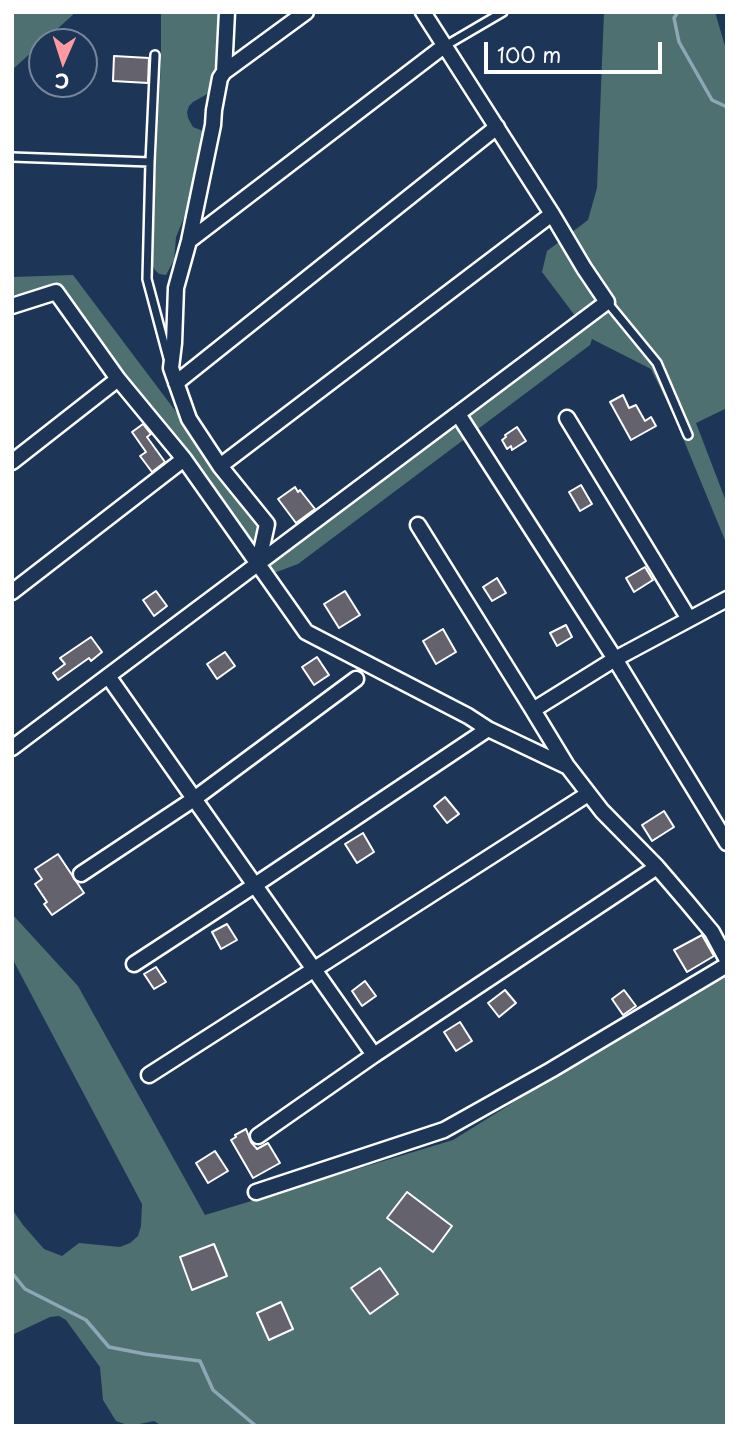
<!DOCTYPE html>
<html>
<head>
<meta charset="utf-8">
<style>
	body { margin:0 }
	#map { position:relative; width:739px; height:1438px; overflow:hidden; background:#1d3557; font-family:"Playpen Sans",sans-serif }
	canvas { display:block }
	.frame { position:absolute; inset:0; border:14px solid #fff; pointer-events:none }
	.north { position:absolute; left:28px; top:28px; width:70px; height:70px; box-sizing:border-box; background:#1d3557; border:2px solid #77869a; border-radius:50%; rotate:183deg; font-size:19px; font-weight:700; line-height:28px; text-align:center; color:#fff }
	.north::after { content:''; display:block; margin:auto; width:24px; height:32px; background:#ff9aa2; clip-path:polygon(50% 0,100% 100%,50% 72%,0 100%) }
	.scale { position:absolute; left:484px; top:42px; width:178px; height:32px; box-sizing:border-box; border:4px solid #fff; border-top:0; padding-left:9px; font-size:21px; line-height:24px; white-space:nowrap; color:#fff; -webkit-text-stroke:5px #1d3557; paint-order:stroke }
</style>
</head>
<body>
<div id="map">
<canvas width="739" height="1438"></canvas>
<div class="frame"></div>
<div class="north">С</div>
<div class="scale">100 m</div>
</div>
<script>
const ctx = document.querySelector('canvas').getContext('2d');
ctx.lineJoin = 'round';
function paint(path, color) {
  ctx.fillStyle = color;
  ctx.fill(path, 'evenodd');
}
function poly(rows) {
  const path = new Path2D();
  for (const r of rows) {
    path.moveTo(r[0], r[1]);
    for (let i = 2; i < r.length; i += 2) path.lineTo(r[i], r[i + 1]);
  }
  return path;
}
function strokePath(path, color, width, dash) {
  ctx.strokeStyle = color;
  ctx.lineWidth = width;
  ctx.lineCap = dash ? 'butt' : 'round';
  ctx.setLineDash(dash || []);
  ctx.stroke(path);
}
paint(poly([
	[12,12,76,12,12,70],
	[161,12,230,12,220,78,209,93,193,102,189,106,187,112,188,118,193,127,203,131,206,135,195,207,186,214,183,220,176,237,174,260,166,275,159,274,155,270,152,265,151,259,161,63],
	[604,12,715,12,727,53,727,408,696,423,727,504,727,545,673,414,651,369,592,339,590,345,298,564,274,573,50,292,12,295,12,277,73,275,284,555,582,325,542,272,547,251,588,220,597,188],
	[12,914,78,986,205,1215,453,1140,727,969,727,1426,162,1426,154,1421,130,1426,116,1421,103,1400,100,1367,66,1320,59,1316,50,1317,12,1335,12,1209,23,1225,44,1249,62,1256,79,1243,120,1247,130,1243,138,1236,141,1226,142,1204,12,958]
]), '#4f7070');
strokePath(poly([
	[678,12,674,18,679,42,712,100,727,107],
	[12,1273,25,1289,86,1320,109,1347,145,1354,200,1361,213,1390,256,1426]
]), '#8da7b7', 3.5);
const building = poly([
	[114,56,149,58,148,83,113,81,114,56],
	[623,395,629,408,636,405,645,421,651,417,656,426,631,440,610,402,623,395],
	[143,424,151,434,147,437,165,462,152,472,140,456,146,452,132,432,143,424],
	[517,427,526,441,512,450,511,446,507,449,502,440,506,437,505,435,517,427],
	[581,485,592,504,580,511,569,492,581,485],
	[295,487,298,492,300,490,315,509,296,523,278,499,295,487],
	[645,567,653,580,634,592,626,578,645,567],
	[497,578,506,593,492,601,483,587,497,578],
	[156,591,167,606,154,616,143,600,156,591],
	[345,591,360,615,339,628,324,604,345,591],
	[566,625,572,637,557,646,550,633,566,625],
	[443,629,456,652,436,664,423,641,443,629],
	[91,637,102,652,91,661,89,658,58,680,53,673,65,664,60,658,91,637],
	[225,652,235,666,217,679,207,664,225,652],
	[317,657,329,675,314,685,302,667,317,657],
	[445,797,459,814,447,823,434,806,445,797],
	[664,811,674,827,652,841,642,825,664,811],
	[363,833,374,852,357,863,345,844,363,833],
	[58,854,84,893,52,915,44,904,47,902,35,884,42,879,35,869,58,854],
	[227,924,237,940,221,949,212,932,227,924],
	[702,935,714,956,687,972,674,950,702,935],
	[156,967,166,982,154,989,144,974,156,967],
	[365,981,376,996,362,1006,352,991,365,981],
	[505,990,516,1003,499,1017,488,1003,505,990],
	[624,990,636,1006,623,1015,612,999,624,990],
	[460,1022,472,1041,456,1051,444,1032,460,1022],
	[246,1129,251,1142,257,1149,268,1143,280,1163,253,1178,231,1140,236,1137,235,1135,246,1129],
	[215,1151,228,1171,208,1183,196,1163,215,1151],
	[407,1192,452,1226,433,1252,387,1218,407,1192],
	[214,1244,227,1276,192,1290,180,1257,214,1244],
	[380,1268,398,1294,370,1314,351,1288,380,1268],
	[281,1302,293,1329,269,1340,257,1313,281,1302]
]);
paint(building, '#63626d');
strokePath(building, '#fff', 2);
const lane = poly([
	[445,46,503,12],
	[12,157,150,162,155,55],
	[150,162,147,279,168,358],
	[607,302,657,363,688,435]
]);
const street = poly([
	[224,72,227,12],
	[189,241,444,46],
	[12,306,56,292,118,379,184,459,306,632,468,716,488,729,568,767,602,811,657,867,687,902,712,932,727,960],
	[176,383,497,127],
	[458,414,615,659,727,843],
	[567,418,689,619],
	[12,462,118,379],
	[220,466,552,214],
	[418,525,533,710],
	[258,565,267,524,220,466,189,419,171,368,174,343,176,288,189,241,213,125,214,110,220,78,224,72,306,12],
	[12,592,184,459],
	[108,676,374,1055,258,1136],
	[12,748,607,302,584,268,552,214,423,12],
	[567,766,533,710,615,659,727,599],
	[81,874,194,799,356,679],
	[134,964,255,885,488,729],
	[374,1055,657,867],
	[149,1075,588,794],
	[256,1192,444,1130,551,1070,727,965]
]);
strokePath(lane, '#fff', 12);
strokePath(street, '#fff', 19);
strokePath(lane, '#1d3557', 7);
strokePath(street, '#1d3557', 14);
</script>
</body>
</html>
